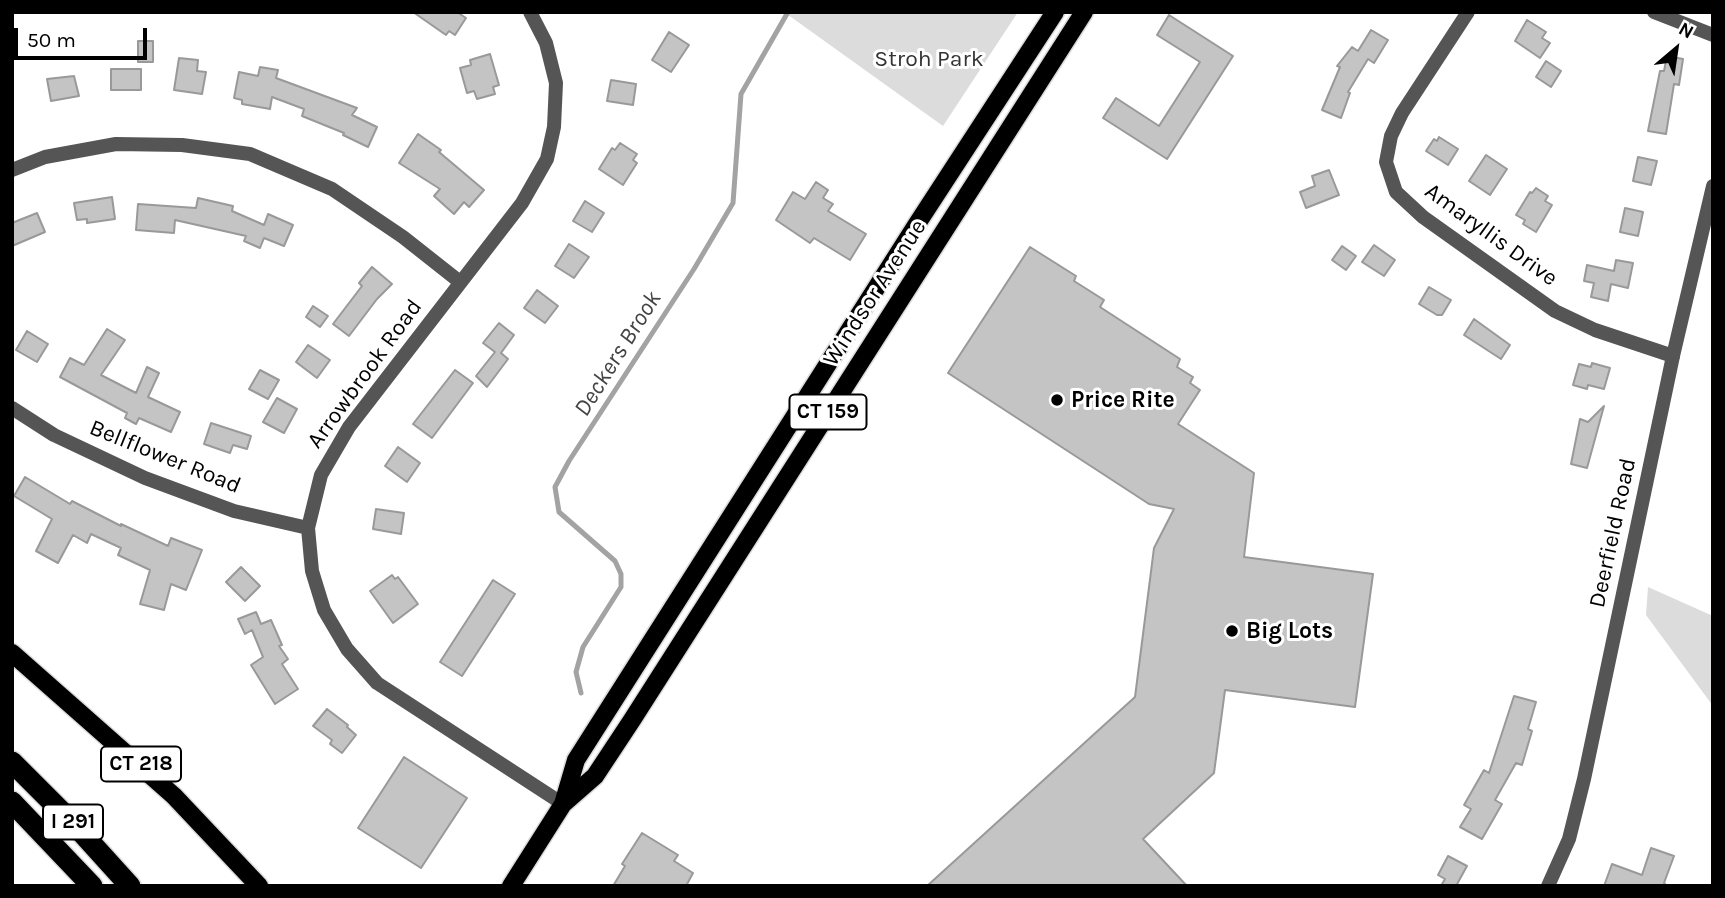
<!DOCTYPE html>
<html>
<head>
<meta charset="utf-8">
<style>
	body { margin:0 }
	#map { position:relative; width:1725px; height:898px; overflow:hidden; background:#fff; font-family:Karla,sans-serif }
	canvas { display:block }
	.frame { position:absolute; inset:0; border:14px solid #000; pointer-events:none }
	.north { position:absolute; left:1641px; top:14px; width:70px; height:70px; -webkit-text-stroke:5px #fff; paint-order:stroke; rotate:29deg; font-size:19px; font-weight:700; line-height:28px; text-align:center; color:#000 }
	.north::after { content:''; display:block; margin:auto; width:24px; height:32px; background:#000; clip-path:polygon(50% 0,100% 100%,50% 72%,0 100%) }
	.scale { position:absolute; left:14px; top:28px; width:133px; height:32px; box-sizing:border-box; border:4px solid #000; border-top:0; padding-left:9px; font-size:21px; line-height:24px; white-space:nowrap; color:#000; -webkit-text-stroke:5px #fff; paint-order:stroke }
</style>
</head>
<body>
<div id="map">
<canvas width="1725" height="898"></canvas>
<div class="frame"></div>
<div class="north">N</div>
<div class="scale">50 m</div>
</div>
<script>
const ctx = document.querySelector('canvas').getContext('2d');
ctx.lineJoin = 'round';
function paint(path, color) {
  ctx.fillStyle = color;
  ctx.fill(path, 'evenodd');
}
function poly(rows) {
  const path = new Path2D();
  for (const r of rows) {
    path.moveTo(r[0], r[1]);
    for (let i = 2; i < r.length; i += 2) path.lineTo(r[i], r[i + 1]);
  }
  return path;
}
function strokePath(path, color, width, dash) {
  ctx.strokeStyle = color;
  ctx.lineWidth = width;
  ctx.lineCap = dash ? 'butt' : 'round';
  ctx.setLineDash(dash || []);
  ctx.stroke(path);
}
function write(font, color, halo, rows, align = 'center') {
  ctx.font = font + ' Karla,sans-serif';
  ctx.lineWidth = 6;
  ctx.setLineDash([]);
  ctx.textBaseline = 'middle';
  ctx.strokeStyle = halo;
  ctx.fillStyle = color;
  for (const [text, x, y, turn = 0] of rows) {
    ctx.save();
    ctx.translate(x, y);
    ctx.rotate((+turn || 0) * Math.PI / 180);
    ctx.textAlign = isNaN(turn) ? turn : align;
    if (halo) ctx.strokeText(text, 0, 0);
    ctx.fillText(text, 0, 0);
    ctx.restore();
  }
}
paint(poly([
	[784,12,1018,12,943,126],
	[1648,587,1713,616,1713,706,1646,615]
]), '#dcdcdc');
strokePath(poly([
	[581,693,576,672,583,647,621,587,621,574,615,561,559,512,555,487,569,461,694,269,733,203,741,94,788,12]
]), '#a3a3a3', 5);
const building = poly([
	[413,12,457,12,466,18,455,35,449,31,446,35,413,12],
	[1169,15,1233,56,1167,159,1103,118,1116,98,1159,126,1200,62,1157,35,1169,15],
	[1527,20,1546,32,1542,38,1550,43,1540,58,1515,41,1527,20],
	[1371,30,1388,40,1374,63,1368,59,1348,92,1350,93,1341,118,1322,110,1340,67,1337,66,1352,47,1358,51,1371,30],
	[669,32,689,45,671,72,652,60,669,32],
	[138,41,153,41,153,62,138,62,138,41],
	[490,54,499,85,493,87,495,94,477,99,474,91,467,93,460,68,471,65,470,60,490,54],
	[1667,56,1683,59,1679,85,1674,84,1666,134,1648,131,1660,71,1664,71,1667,56],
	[179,58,198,60,197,71,206,72,202,94,174,90,179,58],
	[1546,61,1561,71,1551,87,1536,77,1546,61],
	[260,67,278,70,276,78,357,108,352,115,377,127,368,147,343,135,344,133,302,116,304,109,272,97,270,109,242,104,242,100,234,98,239,72,258,76,260,67],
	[111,69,141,69,141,90,111,90,111,69],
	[74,76,79,96,51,101,47,79,74,76],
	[611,80,636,84,633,105,607,101,611,80],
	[418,134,441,150,439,152,484,190,469,207,464,202,454,214,434,196,440,189,399,163,418,134],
	[1439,137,1458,149,1448,165,1426,151,1434,139,1437,141,1439,137],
	[620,143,637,154,633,160,637,163,623,185,599,169,612,148,615,150,620,143],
	[1486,155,1507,169,1490,195,1469,181,1486,155],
	[1638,157,1657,161,1651,185,1633,181,1638,157],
	[1329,170,1339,195,1306,208,1300,192,1315,186,1312,176,1329,170],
	[816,182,828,190,823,198,833,204,828,211,866,234,850,260,814,238,810,243,776,220,793,192,805,199,816,182],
	[1536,188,1548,196,1545,201,1552,205,1536,232,1523,224,1525,220,1516,215,1530,192,1532,193,1536,188],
	[112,197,115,219,87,223,87,219,77,220,74,203,112,197],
	[198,198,233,206,232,211,264,225,268,214,293,225,284,246,264,238,260,248,244,241,246,236,175,220,174,233,136,230,138,204,196,208,198,198],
	[585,201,604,213,592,232,573,221,585,201],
	[1625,208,1643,212,1638,236,1620,232,1625,208],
	[37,213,45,232,12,246,12,223,37,213],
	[569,244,589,257,574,278,555,266,569,244],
	[1374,245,1395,260,1384,276,1362,262,1374,245],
	[1342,246,1356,256,1346,270,1332,260,1342,246],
	[1030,247,1076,276,1074,281,1104,300,1100,307,1180,359,1177,367,1193,377,1190,383,1200,390,1178,424,1254,473,1244,557,1373,574,1355,707,1225,690,1214,773,1143,839,1187,886,927,886,1135,697,1154,548,1174,509,1149,504,948,373,1030,247],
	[1616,260,1633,263,1628,288,1611,284,1608,301,1591,297,1594,283,1584,281,1587,265,1614,271,1616,260],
	[372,267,392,284,377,299,349,336,333,324,362,286,359,283,372,267],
	[1429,287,1451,300,1442,315,1437,315,1419,304,1429,287],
	[537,290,558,306,545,323,524,308,537,290],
	[313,306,328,316,320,327,306,317,313,306],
	[1474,319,1510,345,1501,359,1464,335,1474,319],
	[499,323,514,335,501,353,508,359,487,387,476,376,495,352,483,343,499,323],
	[107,329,125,340,101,375,136,393,147,367,159,373,148,397,180,412,171,432,139,418,136,424,125,418,127,413,60,377,70,358,84,365,107,329],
	[27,331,48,344,37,362,16,350,27,331],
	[308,345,330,360,317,378,296,362,308,345],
	[1592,363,1610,368,1604,389,1588,385,1587,389,1573,385,1579,364,1591,367,1592,363],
	[260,370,279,380,268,399,249,389,260,370],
	[455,370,473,383,432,438,413,424,455,370],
	[277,398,297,409,284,433,263,422,277,398],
	[1604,406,1587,468,1571,464,1580,419,1588,422,1604,406],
	[211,423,251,436,247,449,233,445,230,453,204,444,211,423],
	[398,447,420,463,407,482,385,466,398,447],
	[25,477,70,504,72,501,121,526,121,524,168,546,171,538,202,550,186,590,171,584,164,610,140,604,150,570,118,555,121,548,91,534,87,543,73,535,58,563,36,551,52,519,14,496,25,477],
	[376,509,404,513,401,534,373,529,376,509],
	[241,567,260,586,245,601,226,582,241,567],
	[392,575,395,579,398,577,418,604,393,623,370,591,392,575],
	[493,580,515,594,462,676,440,662,493,580],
	[256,612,261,624,271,620,282,645,279,646,288,659,282,664,298,689,275,704,251,665,263,657,252,630,245,634,238,619,256,612],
	[1514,696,1536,702,1528,729,1532,731,1522,765,1516,763,1495,800,1502,804,1482,839,1460,827,1471,809,1464,805,1484,770,1489,773,1514,696],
	[327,709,348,725,347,727,356,735,342,753,330,744,332,740,313,726,327,709],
	[404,757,467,798,421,868,358,828,404,757],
	[642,833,678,855,674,861,693,873,686,886,613,886,625,866,622,864,642,833],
	[1651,848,1674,856,1664,883,1667,886,1604,886,1612,864,1642,875,1651,848],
	[1448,856,1467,866,1456,886,1441,886,1445,879,1438,875,1448,856]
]);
paint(building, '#c4c4c4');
strokePath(building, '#999', 2);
const primary = poly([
	[12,653,174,796,259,886],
	[563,804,576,760,915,227,1055,12],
	[511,886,563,804,595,776,632,720,1084,12]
]);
const motorway = poly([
	[12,762,73,823,130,886],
	[12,802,92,886]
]);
strokePath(primary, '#dbdbdb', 21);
strokePath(motorway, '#dbdbdb', 24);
strokePath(poly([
	[530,12,546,43,556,83,554,127,547,159,522,203,349,427,321,475,308,528,312,571,324,610,347,649,377,683,563,804],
	[1468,12,1402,113,1391,136,1386,162,1396,192,1423,217,1555,311,1595,330,1673,356],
	[1654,12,1713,35],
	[12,170,45,157,116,144,182,145,250,154,332,189,403,237,460,282],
	[12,408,54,435,145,478,234,511,308,528]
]), '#555', 14);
strokePath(poly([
	[1548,886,1569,839,1584,779,1673,356,1713,186]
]), '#555', 14);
strokePath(primary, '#000', 18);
strokePath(motorway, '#000', 21);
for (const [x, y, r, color] of [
	[1057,400,7,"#000"],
	[1232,631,7,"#000"]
]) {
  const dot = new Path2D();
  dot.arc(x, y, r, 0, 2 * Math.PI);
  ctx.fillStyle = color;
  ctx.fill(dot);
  strokePath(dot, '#fff', 2.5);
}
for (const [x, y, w] of [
	[828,412,77],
	[141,764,80],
	[73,822,60]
]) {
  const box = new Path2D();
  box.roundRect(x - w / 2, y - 17.5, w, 35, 5);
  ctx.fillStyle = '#fff';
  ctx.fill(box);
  strokePath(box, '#000', 2);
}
write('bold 21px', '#000', null, [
	["CT 159",828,412],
	["CT 218",141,764],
	["I 291",73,822]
]);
write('23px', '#333', '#fff', [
	["Stroh Park",929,59]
]);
write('23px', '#000', '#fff', [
	["Amaryllis Drive",1491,235,36],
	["Windsor Avenue",875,293,-57],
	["Arrowbrook Road",365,374,-54],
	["Bellflower Road",165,457,22],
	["Deerfield Road",1613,533,-78]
]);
write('bold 23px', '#000', '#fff', [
	["Price Rite",1071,400],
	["Big Lots",1246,631]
], 'left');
write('italic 24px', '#444', '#fff', [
	["Deckers Brook",618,354,-58]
]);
</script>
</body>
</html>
